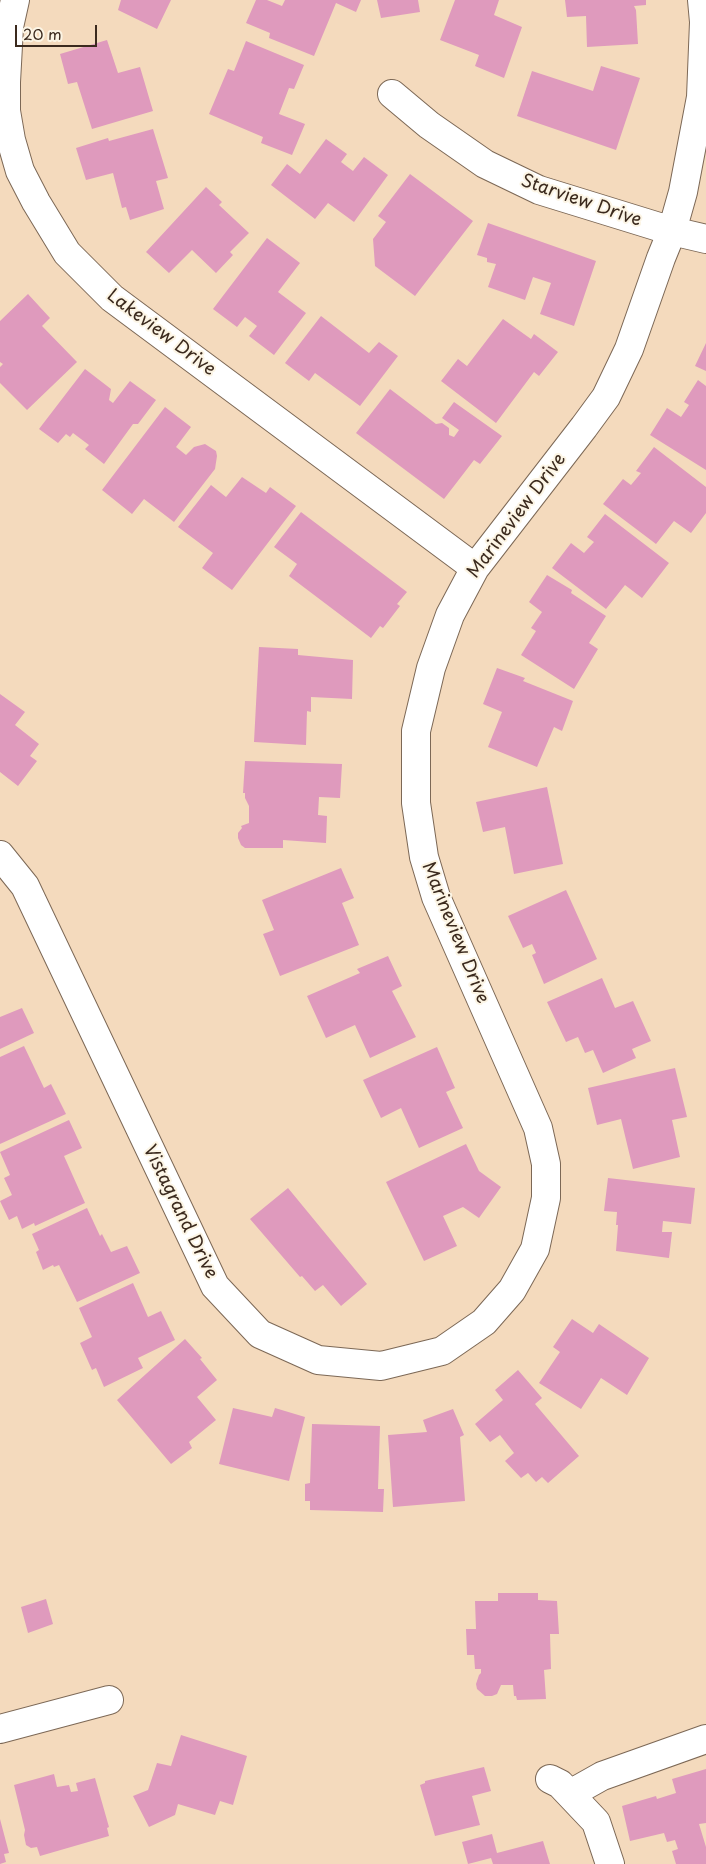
<!DOCTYPE html>
<html>
<head>
<meta charset="utf-8">
<style>
	body { margin:0 }
	#map { position:relative; width:706px; height:1864px; overflow:hidden; background:#f4dabd; font-family:"Playpen Sans",sans-serif }
	canvas { display:block }
	.scale { position:absolute; left:15px; top:25px; width:82px; height:22px; box-sizing:border-box; border:2px solid #3b2a1e; border-top:0; padding-left:6px; font-size:15px; line-height:18px; white-space:nowrap; color:#3b2a1e; -webkit-text-stroke:4px #fcf5e5; paint-order:stroke }
</style>
</head>
<body>
<div id="map">
<canvas width="706" height="1864"></canvas>
<div class="scale">20 m</div>
</div>
<script>
const ctx = document.querySelector('canvas').getContext('2d');
ctx.lineJoin = 'round';
function paint(path, color) {
  ctx.fillStyle = color;
  ctx.fill(path, 'evenodd');
}
function poly(rows) {
  const path = new Path2D();
  for (const r of rows) {
    path.moveTo(r[0], r[1]);
    for (let i = 2; i < r.length; i += 2) path.lineTo(r[i], r[i + 1]);
  }
  return path;
}
function strokePath(path, color, width, dash) {
  ctx.strokeStyle = color;
  ctx.lineWidth = width;
  ctx.lineCap = dash ? 'butt' : 'round';
  ctx.setLineDash(dash || []);
  ctx.stroke(path);
}
function write(font, color, halo, rows, align = 'center') {
  ctx.font = font + ' "Playpen Sans",sans-serif';
  ctx.lineWidth = 4;
  ctx.setLineDash([]);
  ctx.textBaseline = 'middle';
  ctx.strokeStyle = halo;
  ctx.fillStyle = color;
  for (const [text, x, y, turn = 0] of rows) {
    ctx.save();
    ctx.translate(x, y);
    ctx.rotate((+turn || 0) * Math.PI / 180);
    ctx.textAlign = isNaN(turn) ? turn : align;
    if (halo) ctx.strokeText(text, 0, 0);
    ctx.fillText(text, 0, 0);
    ctx.restore();
  }
}
paint(poly([
	[121,0,171,0,157,29,118,10],
	[256,0,267,0,282,6,285,0,361,0,356,12,336,3,314,56,269,38,270,33,246,23],
	[377,0,418,0,420,12,381,18],
	[455,0,499,0,494,15,522,27,504,78,475,66,479,55,440,40],
	[565,0,646,0,646,5,634,6,636,10,638,44,587,47,586,16,567,17],
	[107,40,118,73,140,67,153,111,92,129,77,82,68,84,60,54],
	[246,41,304,65,294,89,289,88,279,114,305,124,292,155,261,143,263,137,209,114,228,69,234,71],
	[601,66,640,78,616,150,517,116,532,71,593,91],
	[153,129,168,178,156,181,164,209,130,220,126,207,122,208,113,173,86,180,76,148,108,138,109,141],
	[326,139,347,154,341,162,353,171,364,157,388,175,354,222,328,203,315,219,271,185,287,164,300,174],
	[410,174,473,221,415,296,375,266,373,239,386,222,378,216],
	[206,187,222,202,219,205,249,233,230,252,233,255,216,273,192,250,169,273,146,252],
	[488,223,596,261,574,326,540,314,551,283,533,277,525,300,488,287,496,264,487,262,487,258,477,255],
	[267,238,300,263,278,292,306,313,274,355,249,336,257,326,245,317,237,327,213,309],
	[28,294,50,318,42,326,77,362,27,410,0,383,0,367,3,364,0,362,0,321],
	[321,316,369,353,379,342,398,356,360,406,315,373,309,381,285,363],
	[503,319,531,339,534,334,558,352,539,376,534,372,496,423,441,381,458,359,467,366],
	[706,343,706,371,695,366],
	[85,369,111,389,109,400,113,403,130,381,156,400,138,424,133,424,104,464,85,449,89,445,73,433,70,437,66,434,58,443,39,429],
	[698,380,706,386,706,470,650,435,667,408,681,417,689,405,684,402],
	[390,389,436,424,442,423,449,428,449,435,454,437,459,430,442,418,454,402,502,436,480,464,474,460,444,499,356,433],
	[165,407,191,427,176,447,186,455,194,447,205,444,216,451,217,456,215,469,174,522,144,499,132,514,102,490],
	[654,447,706,487,706,513,691,533,674,521,656,544,603,504,623,479,631,485,641,473,636,471],
	[242,477,266,493,270,487,296,506,232,590,202,568,213,553,178,527,211,485,226,497],
	[301,512,407,592,397,604,400,606,383,628,380,626,371,638,289,576,297,564,274,547],
	[605,514,669,563,642,598,625,585,606,609,552,568,571,543,584,553,594,542,587,537],
	[547,575,572,590,571,593,606,616,589,643,598,649,574,689,521,655,536,631,531,628,542,612,529,602],
	[259,647,298,649,298,655,353,660,352,699,311,697,311,712,307,711,306,745,254,742],
	[497,668,525,678,523,681,573,701,562,731,554,727,537,767,488,747,502,712,483,704],
	[0,694,25,712,15,725,39,744,30,756,37,761,18,786,0,772],
	[245,761,342,764,340,798,319,797,318,815,327,816,326,843,283,840,283,848,245,848,241,845,238,838,238,833,242,828,241,826,249,823,249,806,245,798,245,793,243,793],
	[547,787,563,864,514,874,505,827,483,832,476,802],
	[341,868,354,898,342,903,359,945,280,976,263,934,274,930,262,900],
	[566,890,597,959,544,984,532,955,536,953,532,944,523,948,508,916],
	[388,956,402,986,392,991,416,1037,370,1058,355,1025,326,1038,307,996,360,973,357,969],
	[602,978,615,1008,633,1001,651,1041,632,1049,636,1058,603,1073,593,1050,585,1053,578,1037,566,1042,547,1002],
	[22,1008,34,1033,0,1049,0,1017],
	[24,1046,44,1088,51,1084,66,1114,0,1144,0,1057],
	[437,1047,455,1088,446,1092,463,1128,419,1148,401,1108,381,1118,363,1080],
	[675,1068,687,1117,672,1120,680,1157,633,1169,621,1119,597,1125,588,1088],
	[69,1120,82,1148,64,1156,85,1203,35,1226,34,1223,22,1229,17,1216,9,1220,0,1201,12,1195,4,1178,10,1175,0,1152],
	[466,1144,479,1171,501,1187,479,1218,463,1207,443,1216,457,1246,424,1261,386,1182],
	[608,1178,695,1188,691,1224,663,1221,662,1232,672,1232,669,1258,616,1251,618,1225,616,1225,617,1212,604,1211],
	[288,1188,367,1284,341,1306,323,1285,315,1291,302,1276,300,1277,250,1219],
	[87,1208,100,1236,102,1234,111,1252,127,1246,140,1273,77,1302,59,1265,54,1267,53,1265,43,1270,36,1252,39,1250,32,1234],
	[133,1283,148,1317,161,1311,175,1340,138,1358,143,1368,104,1387,96,1368,92,1370,80,1343,92,1337,79,1308],
	[572,1319,593,1333,599,1324,649,1358,627,1395,601,1378,581,1409,539,1383,560,1352,553,1347],
	[185,1339,202,1358,200,1359,217,1380,197,1397,216,1420,189,1442,192,1448,171,1464,117,1400],
	[518,1370,542,1398,535,1404,579,1456,548,1483,542,1477,536,1482,528,1473,521,1478,505,1461,514,1453,500,1435,490,1442,475,1424,503,1400,495,1390],
	[233,1408,272,1417,275,1408,305,1417,289,1481,219,1464],
	[453,1409,464,1435,460,1437,465,1501,393,1507,388,1435,427,1432,423,1420],
	[312,1424,380,1426,378,1489,384,1489,383,1512,310,1510,310,1501,305,1501,305,1484,310,1483],
	[498,1593,538,1593,538,1600,557,1601,559,1634,550,1634,551,1669,544,1670,546,1699,517,1700,516,1696,514,1696,513,1685,501,1685,497,1694,492,1696,485,1696,477,1689,476,1684,479,1675,481,1673,481,1669,475,1669,474,1655,467,1655,466,1629,476,1629,475,1601,498,1601],
	[46,1599,53,1624,28,1633,21,1607],
	[181,1735,247,1756,233,1805,220,1801,215,1815,178,1804,175,1815,149,1827,133,1796,148,1790,157,1763,171,1766],
	[484,1767,491,1791,472,1796,480,1825,435,1836,420,1785,425,1783,425,1781],
	[706,1769,706,1823,699,1824,706,1847,706,1864,676,1864,672,1851,678,1849,675,1840,667,1842,664,1833,630,1841,622,1806,656,1796,657,1799,676,1793,672,1779],
	[54,1774,57,1787,69,1785,71,1792,78,1791,76,1783,95,1778,109,1827,107,1828,109,1836,40,1856,37,1847,31,1848,26,1845,24,1835,25,1830,14,1785],
	[0,1819,9,1853,4,1854,6,1862,0,1864],
	[492,1834,497,1853,543,1841,550,1864,493,1864,491,1858,468,1864,462,1842]
]), '#df9abd');
const minor = poly([
	[15,0,9,27,6,82,6,111,11,140,20,171,36,202,67,253,112,298,475,568],
	[392,94,429,125,485,164,539,190,672,231,706,239],
	[0,855,25,886,215,1286,260,1334,318,1360,381,1366,442,1351,484,1322,512,1290,535,1249,546,1198,546,1164,538,1128,436,897,424,857,416,803,416,731,431,668,450,615,475,568,584,427,606,397,629,349,661,258,672,231,683,192,701,97,704,22,702,0],
	[0,1729,109,1700],
	[550,1779,560,1784,596,1822,610,1864],
	[570,1794,602,1776,706,1739]
]);
strokePath(minor, '#7c6856', 30);
strokePath(minor, '#fff', 28);
write('18px', '#3b2a1e', '#fcf5e5', [
	["Starview Drive",581,201,19],
	["Lakeview Drive",161,333,37],
	["Marineview Drive",517,516,-53],
	["Marineview Drive",455,933,68],
	["Vistagrand Drive",180,1212,64]
]);
</script>
</body>
</html>
